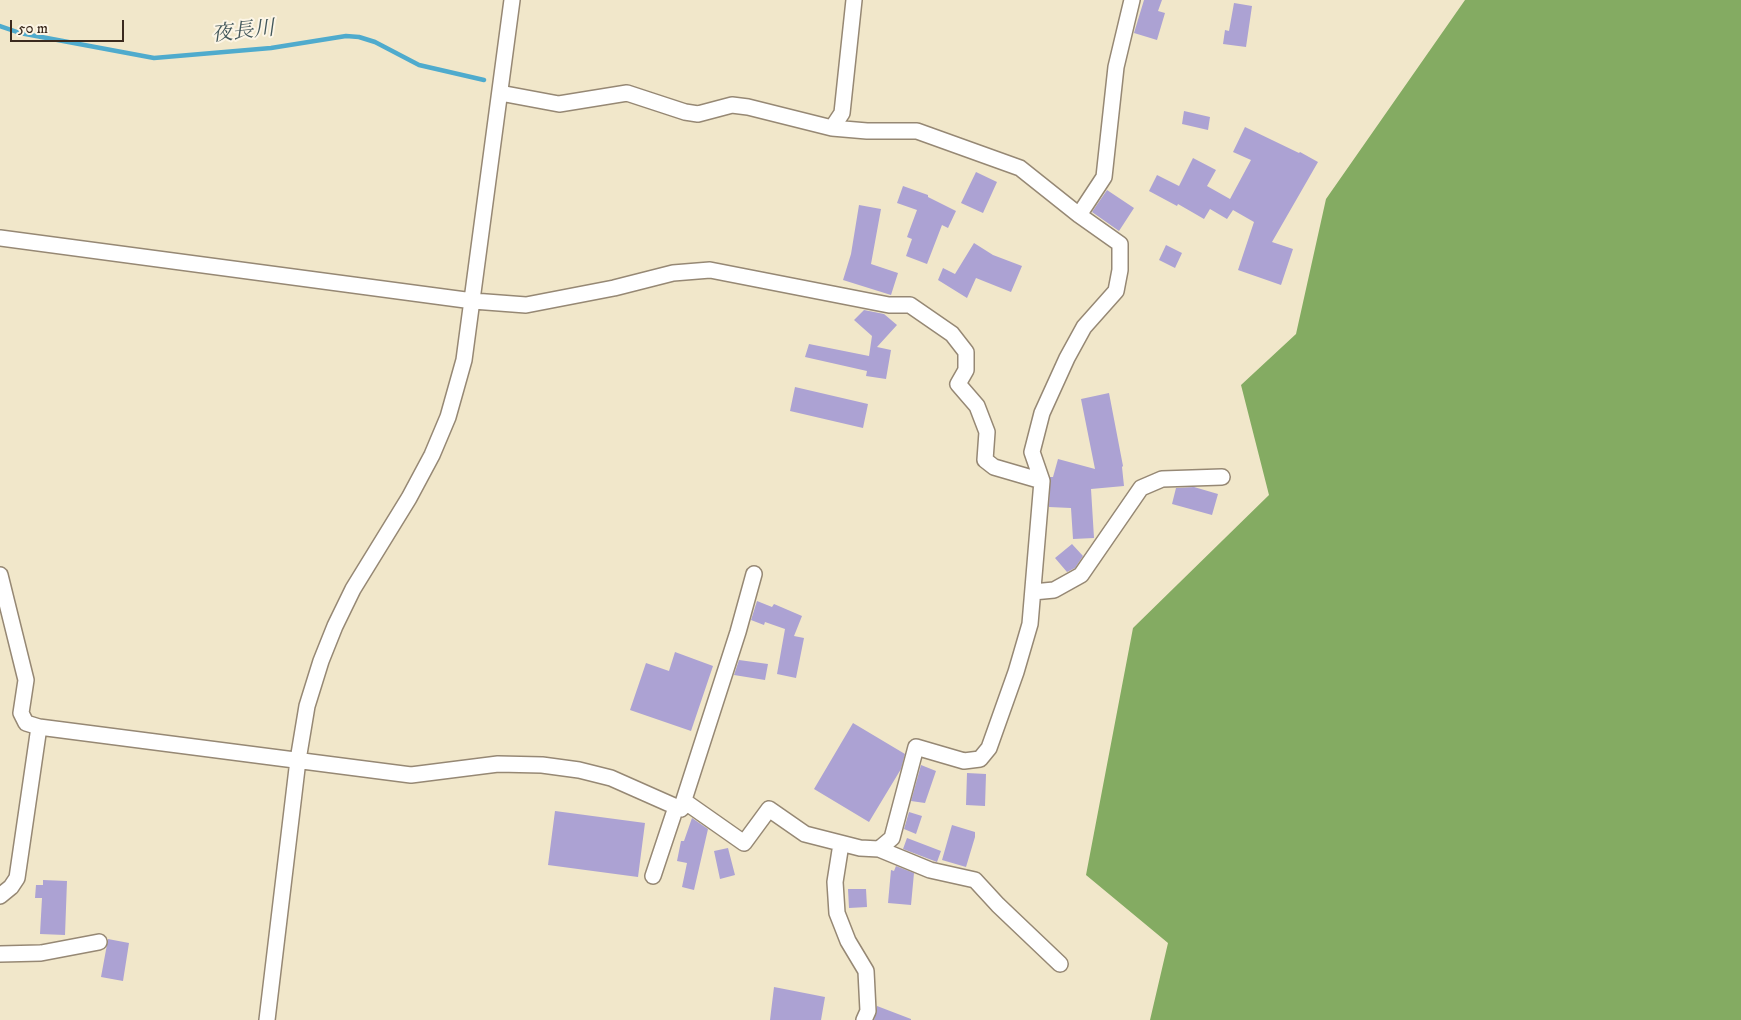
<!DOCTYPE html>
<html>
<head>
<meta charset="utf-8">
<style>
	body { margin:0 }
	#map { position:relative; width:1741px; height:1020px; overflow:hidden; background:#f1e7ca; font-family:"IM FELL DW Pica",serif }
	canvas { display:block }
	.scale { position:absolute; left:10px; top:20px; width:114px; height:22px; box-sizing:border-box; border:2px solid #3b2a1e; border-top:0; padding-left:6px; font-size:15px; line-height:18px; white-space:nowrap; color:#3b2a1e; -webkit-text-stroke:4px #fcf5e5; paint-order:stroke }
</style>
</head>
<body>
<div id="map">
<canvas width="1741" height="1020"></canvas>
<div class="scale">50 m</div>
</div>
<script>
const ctx = document.querySelector('canvas').getContext('2d');
ctx.lineJoin = 'round';
function paint(path, color) {
  ctx.fillStyle = color;
  ctx.fill(path, 'evenodd');
}
function poly(rows) {
  const path = new Path2D();
  for (const r of rows) {
    path.moveTo(r[0], r[1]);
    for (let i = 2; i < r.length; i += 2) path.lineTo(r[i], r[i + 1]);
  }
  return path;
}
function strokePath(path, color, width, dash) {
  ctx.strokeStyle = color;
  ctx.lineWidth = width;
  ctx.lineCap = dash ? 'butt' : 'round';
  ctx.setLineDash(dash || []);
  ctx.stroke(path);
}
function write(font, color, halo, rows, align = 'center') {
  ctx.font = font + ' "IM FELL DW Pica","Noto Serif JP",serif';
  ctx.lineWidth = 4;
  ctx.setLineDash([]);
  ctx.textBaseline = 'middle';
  ctx.strokeStyle = halo;
  ctx.fillStyle = color;
  for (const [text, x, y, turn = 0] of rows) {
    ctx.save();
    ctx.translate(x, y);
    ctx.rotate((+turn || 0) * Math.PI / 180);
    ctx.textAlign = isNaN(turn) ? turn : align;
    if (halo) ctx.strokeText(text, 0, 0);
    ctx.fillText(text, 0, 0);
    ctx.restore();
  }
}
paint(poly([
	[1465,0,1741,0,1741,1020,1150,1020,1168,943,1086,875,1133,628,1269,495,1241,385,1296,334,1326,199]
]), '#84ab62');
strokePath(poly([
	[0,26,20,33,154,58,271,48,346,36,359,37,375,42,419,65,484,80]
]), '#4fabcd', 4.5);
paint(poly([
	[1144,0,1162,0,1158,11,1165,13,1157,40,1134,33],
	[1234,3,1252,6,1246,47,1223,44,1225,30,1229,31],
	[1184,111,1210,117,1208,130,1182,124],
	[1245,127,1299,153,1300,152,1318,162,1272,242,1293,249,1281,285,1238,270,1254,222,1233,210,1227,219,1210,209,1204,219,1178,204,1177,206,1149,191,1157,175,1179,186,1193,158,1216,170,1207,186,1230,199,1251,160,1233,152],
	[976,172,997,182,983,213,961,203],
	[903,186,928,195,928,197,956,211,948,228,942,225,927,264,906,256,912,239,907,237,917,210,897,203],
	[1107,190,1134,208,1119,231,1092,212],
	[859,205,881,209,871,264,898,273,891,295,843,280,851,254],
	[974,243,993,255,1022,266,1011,292,976,278,967,298,938,280,943,268,955,274],
	[1166,245,1182,253,1175,268,1159,260],
	[864,310,884,314,897,325,877,347,891,350,886,379,866,376,867,371,805,357,809,344,869,356,872,336,854,320],
	[795,387,868,404,863,428,790,411],
	[1109,393,1123,466,1122,467,1124,486,1091,489,1094,538,1073,539,1071,508,1049,507,1050,477,1053,477,1058,459,1095,469,1081,399],
	[1194,487,1218,494,1212,515,1172,504,1176,488],
	[1072,544,1083,556,1075,568,1067,572,1055,558],
	[757,601,772,607,774,604,802,616,794,636,804,638,796,678,777,674,785,629,765,622,764,625,751,620],
	[675,652,713,666,691,731,630,710,646,663,669,671],
	[739,660,768,664,765,680,734,675],
	[853,723,905,754,901,769,869,822,814,789],
	[921,765,936,771,925,803,911,801],
	[967,773,986,774,985,806,966,805],
	[555,811,645,823,638,877,548,865],
	[909,812,922,816,916,834,904,829],
	[692,818,708,829,694,890,682,887,687,863,677,861,681,841,684,841],
	[952,825,975,832,975,837,966,867,942,860],
	[907,838,941,851,937,862,903,849],
	[728,848,735,875,720,879,714,851],
	[896,866,914,873,911,905,888,903,891,870,894,871],
	[43,880,67,881,65,935,40,934,42,898,35,898,36,885,43,885],
	[848,889,866,889,867,907,849,908],
	[108,939,129,943,123,981,101,977],
	[774,987,825,997,821,1020,770,1020],
	[877,1006,911,1019,911,1020,874,1020]
]), '#aca2d3');
const minor = poly([
	[832,128,842,113,854,0],
	[1079,215,1104,177,1116,67,1132,0],
	[0,238,473,301,526,305,614,288,673,273,710,270,889,305,910,305,952,334,966,352,966,370,958,384,977,406,987,432,985,460,994,467,1042,481],
	[0,575,26,680,21,713,26,723,39,727,411,775,498,764,542,765,579,770,611,778,681,809,687,803,744,843,769,809,805,834,860,848,879,849,892,838,916,747,964,761,980,759,989,748,1016,672,1030,624,1042,481,1032,452,1042,413,1067,358,1084,327,1116,291,1120,270,1120,244,1079,215,1020,168,917,131,867,131,832,128,748,107,732,105,698,114,685,112,627,93,559,104,500,93],
	[1033,592,1054,590,1081,575,1141,488,1162,479,1222,477],
	[681,809,738,632,754,574],
	[841,844,835,882,837,913,848,941,866,971,868,1011,864,1020],
	[879,849,930,870,975,880,998,905,1060,964],
	[653,876,676,807],
	[0,896,11,887,17,878,39,727],
	[0,954,41,953,99,942],
	[267,1020,298,760,307,706,321,661,335,626,353,589,409,498,432,455,448,417,464,360,512,0]
]);
strokePath(minor, '#968874', 18);
strokePath(minor, '#fff', 15);
write('italic 21px', '#42575b', '#fcf5e5', [
	["夜長川",243,33,-6]
]);
</script>
</body>
</html>
